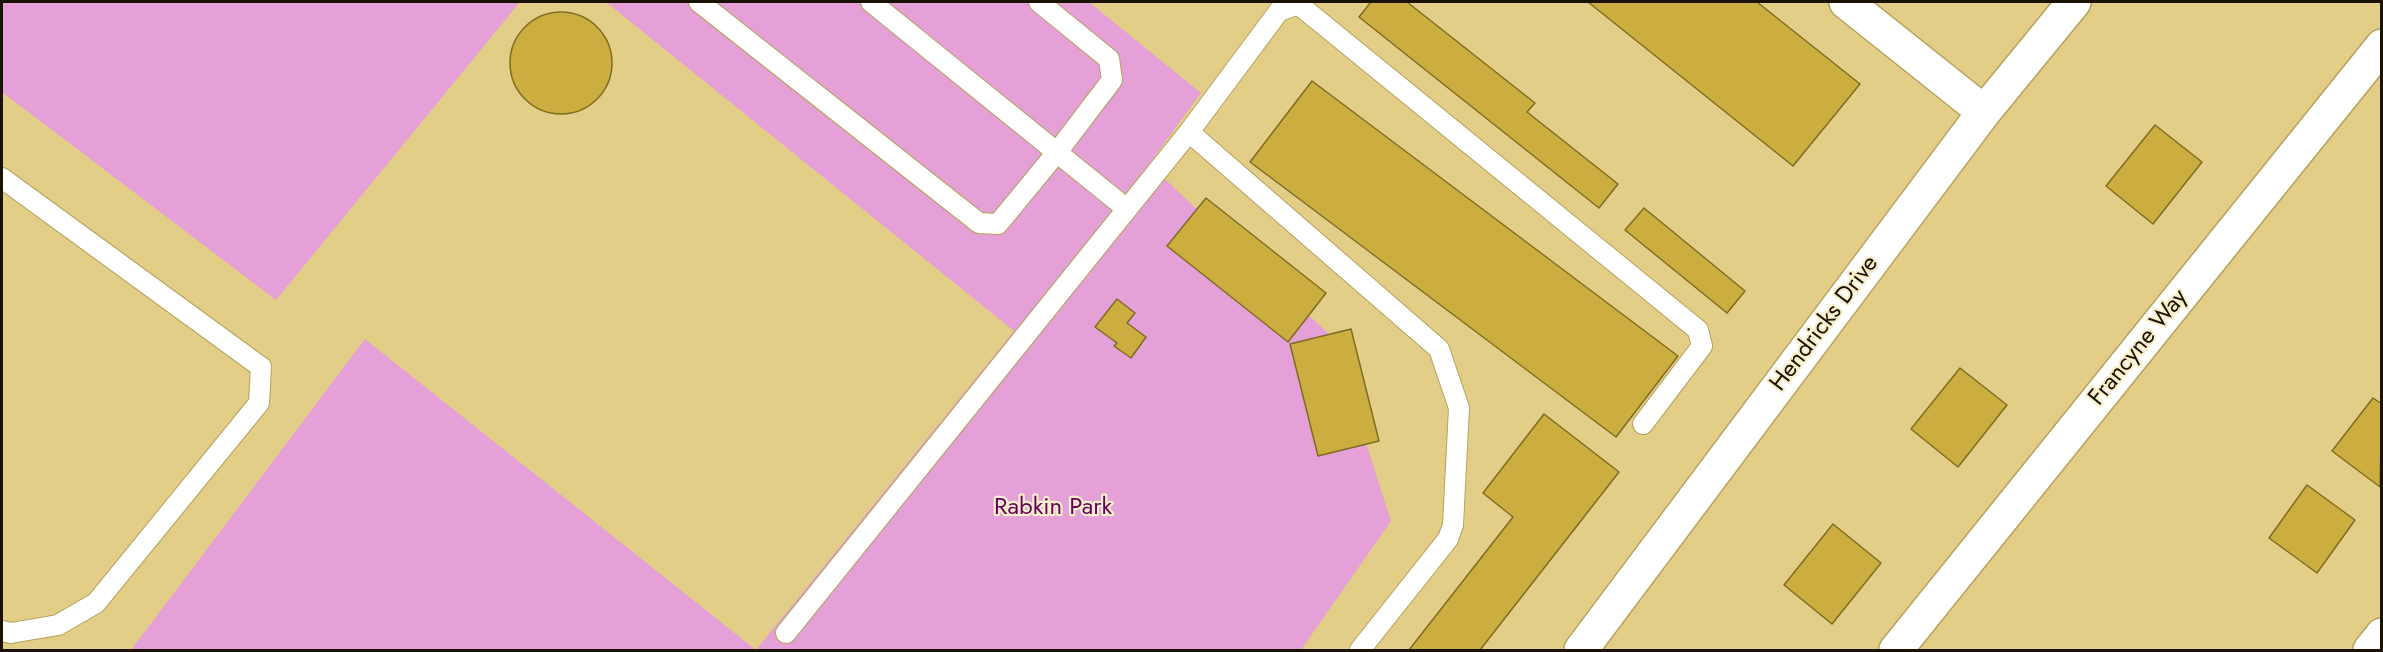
<!DOCTYPE html>
<html>
<head>
<meta charset="utf-8">
<style>
	body { margin:0 }
	#map { position:relative; width:2383px; height:652px; overflow:hidden; background:#e2ce86; font-family:Jost,sans-serif }
	canvas { display:block }
	.frame { position:absolute; inset:0; border:3px solid #1a1200; pointer-events:none }
</style>
</head>
<body>
<div id="map">
<canvas width="2383" height="652"></canvas>
<div class="frame"></div>
</div>
<script>
const ctx = document.querySelector('canvas').getContext('2d');
ctx.lineJoin = 'round';
function paint(path, color) {
  ctx.fillStyle = color;
  ctx.fill(path, 'evenodd');
}
function poly(rows) {
  const path = new Path2D();
  for (const r of rows) {
    if (r.length === 3) {
      path.moveTo(r[0] + r[2], r[1]);
      path.arc(r[0], r[1], r[2], 0, 2 * Math.PI);
      continue;
    }
    path.moveTo(r[0], r[1]);
    for (let i = 2; i < r.length; i += 2) path.lineTo(r[i], r[i + 1]);
  }
  return path;
}
function strokePath(path, color, width, dash) {
  ctx.strokeStyle = color;
  ctx.lineWidth = width;
  ctx.lineCap = dash ? 'butt' : 'round';
  ctx.setLineDash(dash || []);
  ctx.stroke(path);
}
function write(font, color, halo, rows, align = 'center') {
  ctx.font = font + ' Jost,sans-serif';
  ctx.lineWidth = 4.5;
  ctx.setLineDash([]);
  ctx.textBaseline = 'middle';
  ctx.strokeStyle = halo;
  ctx.fillStyle = color;
  for (const [text, x, y, turn = 0] of rows) {
    ctx.save();
    ctx.translate(x, y);
    ctx.rotate((+turn || 0) * Math.PI / 180);
    ctx.textAlign = isNaN(turn) ? turn : align;
    if (halo) ctx.strokeText(text, 0, 0);
    ctx.fillText(text, 0, 0);
    ctx.restore();
  }
}
paint(poly([
	[2,2,520,2,276,300,2,92],
	[606,2,1089,2,1201,93,1149,164,1332,337,1391,521,1301,650,131,650,365,339,756,650,1014,331]
]), '#e5a0d7');
const building = poly([
	[1371,2,1407,2,1535,103,1527,112,1618,184,1599,208,1359,17,1371,2],
	[1588,2,1757,2,1860,84,1793,166,1588,2],
	[561,63,51],
	[1312,81,1678,356,1616,437,1250,162,1312,81],
	[2155,125,2202,162,2153,224,2106,186,2155,125],
	[1206,198,1326,293,1288,342,1167,246,1206,198],
	[1644,208,1745,291,1727,313,1625,230,1644,208],
	[1117,299,1135,313,1127,323,1146,337,1131,358,1114,346,1117,343,1095,327,1117,299],
	[1351,329,1379,441,1318,456,1290,344,1351,329],
	[1960,368,2007,405,1958,467,1911,429,1960,368],
	[2373,398,2382,404,2380,487,2332,451,2373,398],
	[1544,414,1619,472,1480,650,1409,650,1513,517,1483,493,1544,414],
	[2307,485,2355,520,2317,573,2269,538,2307,485],
	[1833,524,1881,563,1832,624,1784,585,1833,524]
]);
paint(building, '#cbae3f');
strokePath(building, '#7f6c23', 1.5);
const lane = poly([
	[699,2,979,223,998,224,1058,151,1112,80,1109,59,1039,2],
	[871,2,1127,209],
	[1189,132,1439,349,1459,408,1453,525,1448,539,1360,650],
	[2,178,261,367,259,403,96,603,58,625,11,633,2,631],
	[786,633,1189,132,1279,11,1298,4,1698,330,1702,346,1643,424]
]);
const street = poly([
	[1846,2,1984,112],
	[1581,650,1984,112,2074,2],
	[1896,650,2382,46],
	[2370,650,2382,635]
]);
strokePath(lane, '#b6a25c', 22);
strokePath(street, '#b6a25c', 36);
strokePath(lane, '#fff', 20);
strokePath(street, '#fff', 33);
write('24px', '#1a1200', '#f9efcc', [
	["Hendricks Drive",1825,324,-53],
	["Francyne Way",2139,348,-51]
]);
write('24px', '#65005a', '#f9efcc', [
	["Rabkin Park",1053,508]
]);
</script>
</body>
</html>
